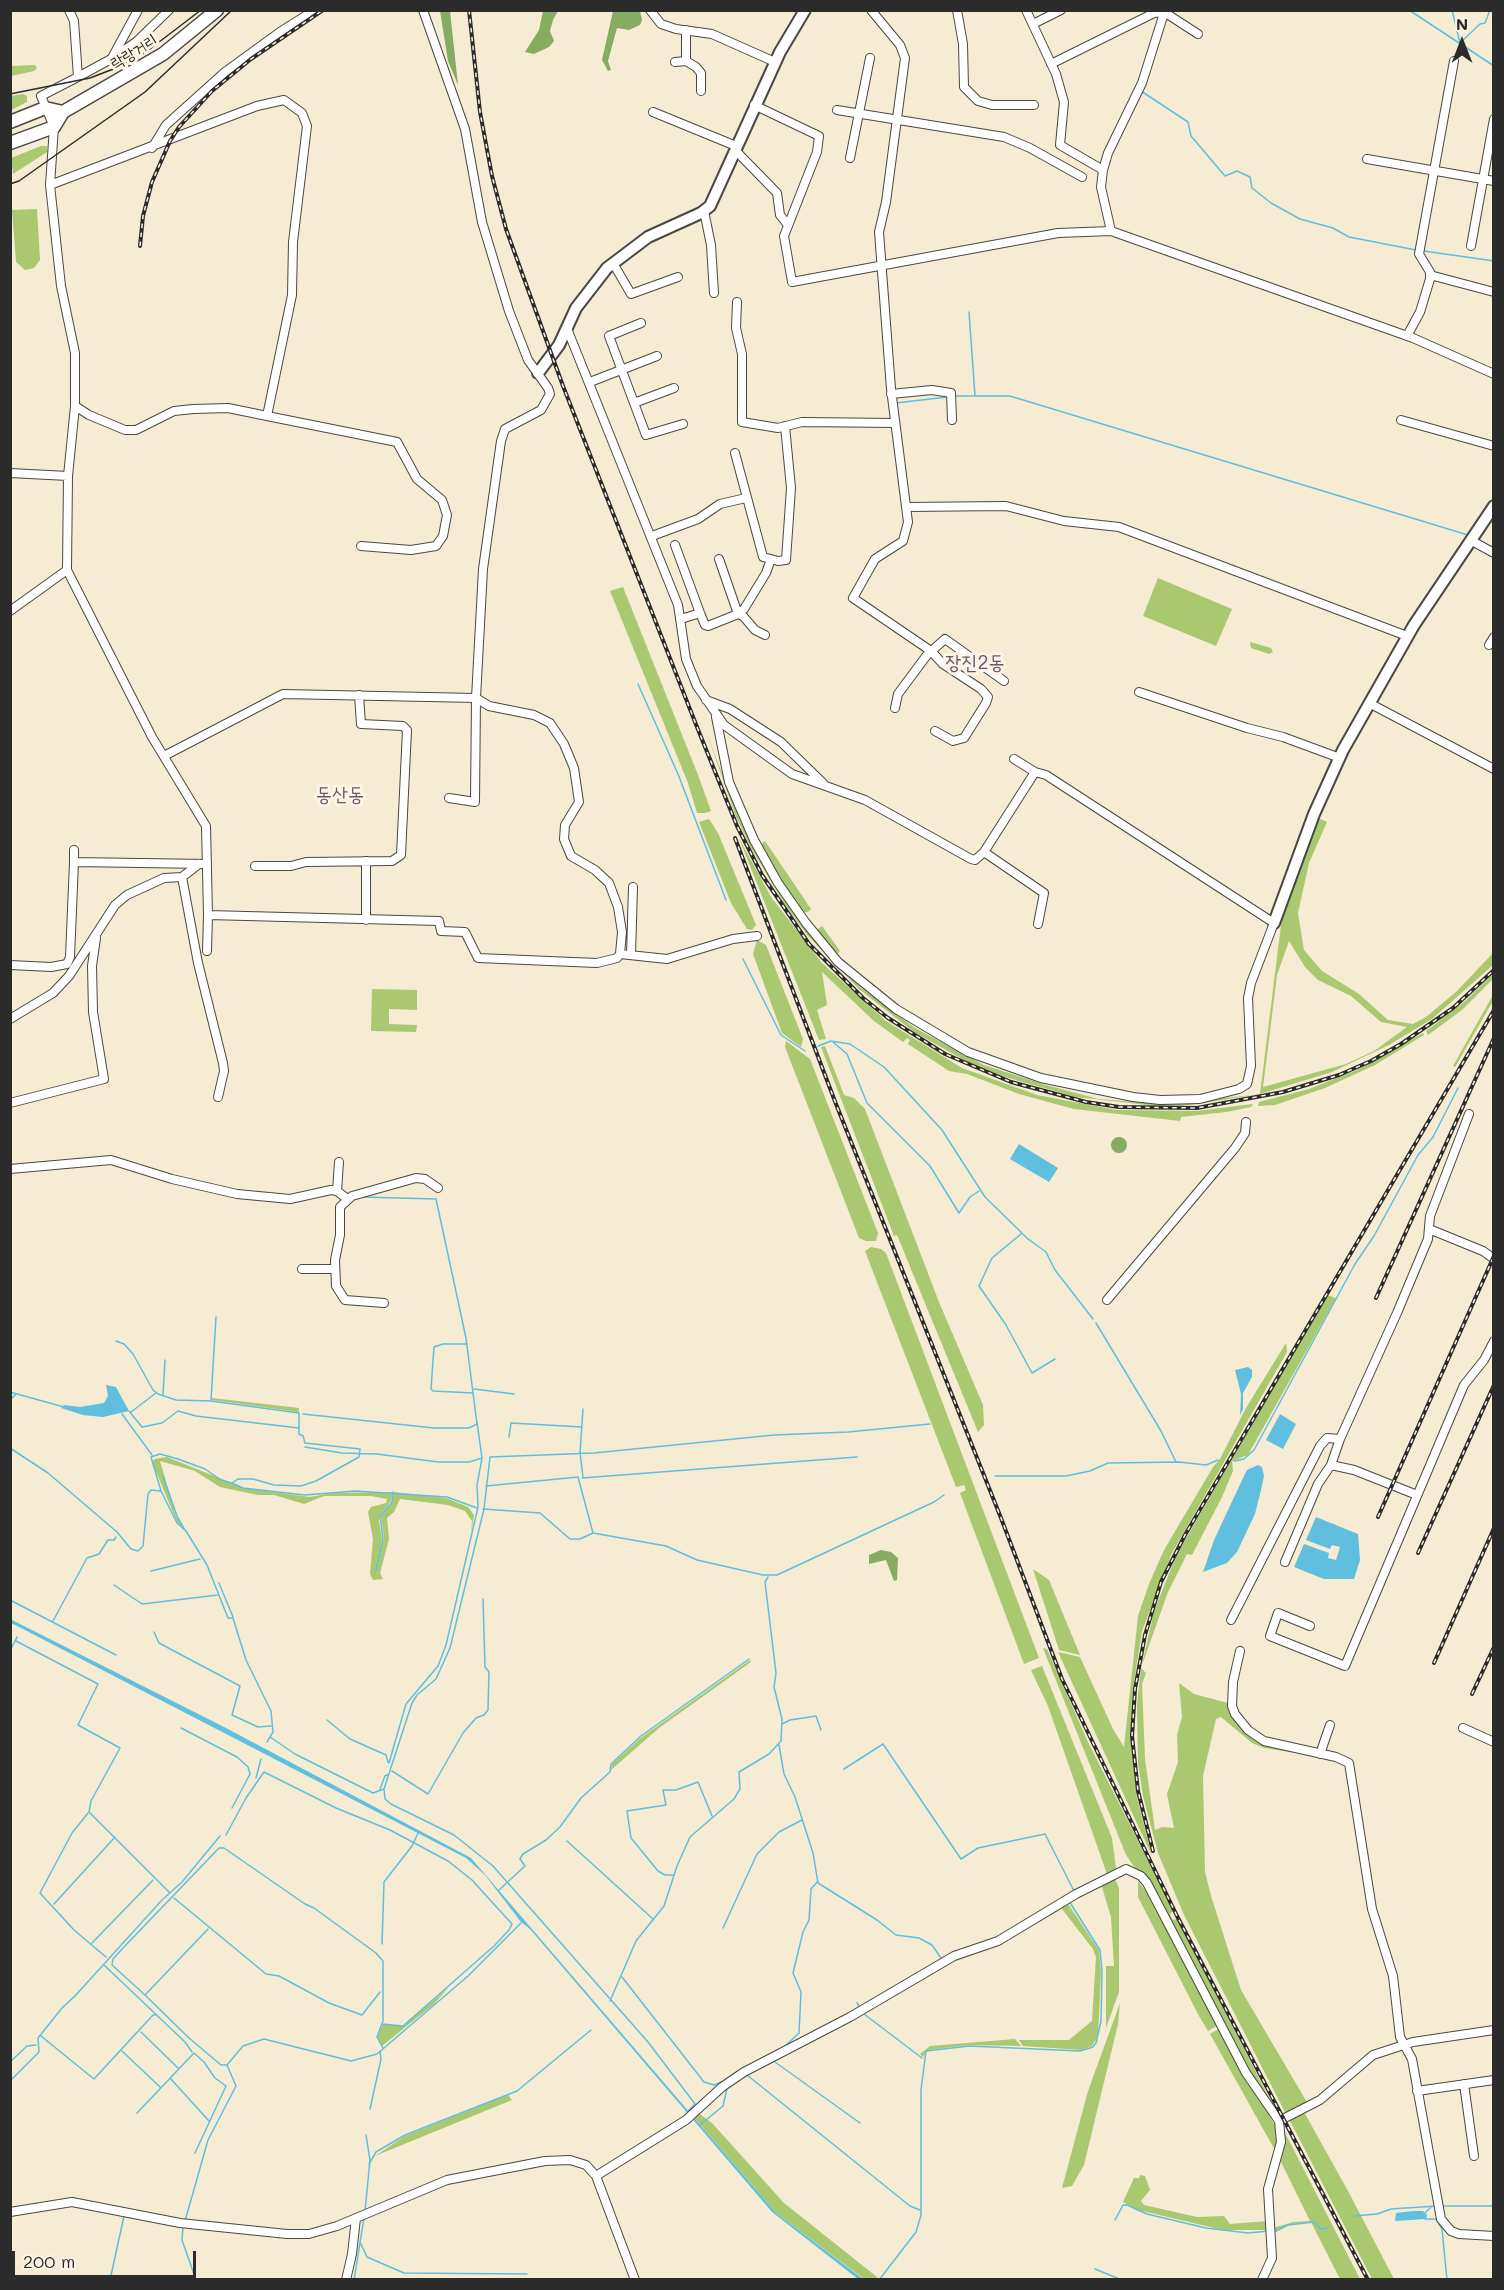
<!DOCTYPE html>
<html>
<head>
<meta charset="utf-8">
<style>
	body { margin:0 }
	#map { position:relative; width:1504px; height:2290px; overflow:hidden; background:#f6ebd3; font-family:Mali,sans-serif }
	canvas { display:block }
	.frame { position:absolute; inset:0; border:12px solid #2b2b2b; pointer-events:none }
	.north { position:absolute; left:1432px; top:12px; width:60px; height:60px; -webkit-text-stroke:4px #fcf5e5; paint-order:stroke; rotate:0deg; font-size:16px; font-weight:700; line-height:24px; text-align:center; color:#2b2b2b }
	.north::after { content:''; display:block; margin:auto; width:21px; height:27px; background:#2b2b2b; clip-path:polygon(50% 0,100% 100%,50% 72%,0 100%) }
	.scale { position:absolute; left:12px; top:2251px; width:184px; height:27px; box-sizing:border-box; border:3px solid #2b2b2b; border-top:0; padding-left:8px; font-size:18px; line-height:21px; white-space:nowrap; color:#2b2b2b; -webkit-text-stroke:4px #fcf5e5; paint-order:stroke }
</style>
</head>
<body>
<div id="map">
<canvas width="1504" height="2290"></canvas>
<div class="frame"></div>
<div class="north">N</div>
<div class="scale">200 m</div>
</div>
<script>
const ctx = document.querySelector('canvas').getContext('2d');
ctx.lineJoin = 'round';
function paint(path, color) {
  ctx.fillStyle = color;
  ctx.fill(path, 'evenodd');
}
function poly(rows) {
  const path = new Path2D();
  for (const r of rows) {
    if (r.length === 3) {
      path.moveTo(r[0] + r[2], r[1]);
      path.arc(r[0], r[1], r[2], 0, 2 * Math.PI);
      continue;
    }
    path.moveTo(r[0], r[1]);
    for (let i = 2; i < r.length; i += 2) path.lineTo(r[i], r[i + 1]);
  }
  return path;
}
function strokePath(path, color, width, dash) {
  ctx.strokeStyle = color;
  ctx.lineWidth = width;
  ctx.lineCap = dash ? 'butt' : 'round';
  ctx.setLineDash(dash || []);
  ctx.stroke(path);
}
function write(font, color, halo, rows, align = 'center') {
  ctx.font = font + ' Mali,"Poor Story",sans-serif';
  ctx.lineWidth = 6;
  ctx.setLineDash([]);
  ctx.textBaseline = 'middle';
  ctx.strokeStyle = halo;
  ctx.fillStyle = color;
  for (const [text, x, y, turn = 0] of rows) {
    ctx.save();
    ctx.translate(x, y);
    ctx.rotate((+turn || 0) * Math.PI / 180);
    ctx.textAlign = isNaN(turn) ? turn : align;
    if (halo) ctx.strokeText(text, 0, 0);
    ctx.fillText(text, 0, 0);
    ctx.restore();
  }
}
paint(poly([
	[35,65,37,68,34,71,11,76,11,66],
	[23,94,27,96,27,102,11,110,11,96],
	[41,146,47,146,47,152,13,174,11,158],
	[37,209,40,260,34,268,25,270,16,262,12,210],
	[1158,578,1232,609,1216,646,1143,616],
	[623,587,698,775,711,811,705,813,697,813,688,783,610,591],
	[1250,642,1271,648,1273,652,1269,654,1251,648],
	[706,731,740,821,781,896,811,936,840,968,861,988,915,1028,984,1065,1046,1085,1098,1099,1163,1104,1254,1095,1190,1105,1157,1106,1076,1097,998,1075,966,1061,914,1032,859,989,808,936,785,905,751,848,736,817],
	[1318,818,1327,822,1309,863,1298,913,1304,950,1322,971,1359,994,1388,1020,1413,1024,1426,1017,1456,992,1493,953,1493,965,1432,1019,1389,1045,1332,1072,1260,1094,1283,909],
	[1289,941,1305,967,1318,980,1351,996,1381,1022,1407,1027,1374,1051,1346,1064,1263,1087,1277,975],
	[709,819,718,833,756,925,752,930,747,929,731,903,699,822],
	[739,838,771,897,822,963,886,1021,962,1068,1037,1095,1117,1110,1197,1111,1253,1104,1251,1107,1226,1112,1181,1117,1180,1121,1074,1109,1019,1094,967,1074,949,1071,908,1044,910,1040,907,1038,903,1042,874,1021,822,972,827,1005,817,1010,826,1039,819,1040],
	[765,841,811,909,808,912,802,912,776,876,760,845],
	[822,926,840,951,838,953,834,953,815,931],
	[757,940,766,945,803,1039,801,1047,782,1033,753,954],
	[1493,974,1493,979,1462,1010,1428,1035,1426,1031,1465,1001],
	[372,989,417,990,417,1010,389,1009,389,1024,417,1025,416,1032,371,1031],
	[1493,995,1493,1001,1455,1067,1453,1066],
	[1423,1033,1424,1035,1375,1065,1325,1088,1275,1105,1258,1106,1259,1102,1309,1089,1357,1070],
	[786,1041,810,1059,878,1233,876,1241,866,1241,859,1238,785,1047],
	[825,1046,844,1095,854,1098,865,1109,939,1302,983,1405,984,1425,978,1432,897,1235,894,1236,821,1047],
	[871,1247,881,1249,886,1253,1039,1658,1024,1664,960,1493,966,1490,964,1485,956,1487,865,1251],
	[1327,1295,1336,1298,1248,1455,1232,1461,1233,1471,1222,1497,1192,1555,1187,1554,1168,1592,1142,1665,1154,1611,1177,1554],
	[1286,1343,1287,1352,1172,1553,1142,1631,1132,1695,1131,1747,1137,1798,1152,1856,1058,1652,1080,1657,1113,1729,1124,1747,1138,1616,1149,1584,1164,1550,1213,1467,1220,1459,1246,1408],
	[212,1398,299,1408,299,1412,212,1400],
	[167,1457,244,1488,310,1497,332,1493,393,1492,391,1501,380,1515,379,1521,382,1539,376,1574,384,1538,381,1516,392,1502,394,1492,446,1498,468,1507,474,1515,471,1535,472,1521,465,1511,448,1505,400,1499,394,1512,387,1518,389,1539,380,1573,383,1579,373,1580,370,1574,373,1539,368,1512,371,1507,386,1503,387,1499,371,1496,324,1496,304,1504,274,1495,258,1495,220,1487,195,1471,160,1461,176,1516,185,1530,177,1522,152,1462,155,1459],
	[1033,1569,1049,1580,1080,1655,1059,1650],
	[1043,1648,1047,1649,1087,1740,1171,1906,1173,1911,1170,1914,1173,1920,1177,1919,1279,2117,1260,2092,1137,1871,1126,1855],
	[750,1660,751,1662,659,1728,611,1770,612,1764,642,1737],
	[1042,1666,1112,1838,1116,1868,1108,1877,1048,1706,1031,1670],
	[1141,1668,1146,1673,1142,1684,1145,1759,1155,1830,1162,1827,1174,1828,1167,1794,1178,1762,1177,1735,1182,1717,1179,1683,1194,1694,1228,1703,1250,1735,1336,1759,1264,1748,1252,1743,1221,1717,1216,1719,1203,1776,1205,1872,1211,1896,1241,1990,1308,2104,1287,2116,1184,1915,1158,1853,1143,1796,1138,1763,1137,1704],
	[1111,1879,1115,1879,1119,1888,1119,1992,1106,2028,1106,1966,1114,1966,1111,1917,1101,1884],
	[1138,1881,1153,1901,1218,2025,1208,2031,1199,2016,1138,1897],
	[1066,1901,1099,1950,1101,1972,1098,2036,1092,2046,1081,2050,1023,2046,1019,2040,1069,2040,1092,2021,1096,1957,1093,1949,1062,1909,992,1948,956,1961,957,1958],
	[449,1987,434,2004,382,2046,377,2037,383,2024,403,2026],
	[1120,2003,1118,2024,1084,2165,1072,2186,1062,2188,1088,2091],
	[1220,2028,1274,2124,1277,2135,1276,2152,1210,2034],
	[1015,2039,1021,2046,969,2045,928,2050,923,2057,920,2054,930,2046],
	[508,2095,512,2100,375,2156,405,2136],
	[697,2112,712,2123,784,2203,877,2277,876,2279,864,2279,776,2213,693,2116],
	[1304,2112,1348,2191,1394,2279,1372,2279,1289,2119],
	[1282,2127,1360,2279,1340,2279,1311,2222,1292,2224,1273,2231,1273,2228,1293,2222,1310,2221,1281,2162],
	[1140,2175,1145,2176,1150,2190,1141,2201,1144,2205,1197,2217,1224,2216,1230,2224,1268,2221,1269,2230,1223,2230,1138,2210,1123,2202,1134,2178,1139,2178]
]), '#a9c86f');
paint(poly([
	[440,11,450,11,458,85,448,61],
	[543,11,565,11,558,11,553,20,550,31,554,41,549,47,534,54,525,52,539,30],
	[613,11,640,11,642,20,640,25,629,30,617,28,608,61,611,70,608,71,602,60],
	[1119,1145,8],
	[881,1550,891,1552,898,1558,897,1580,894,1581,886,1560,869,1564,869,1555]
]), '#86ac62');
paint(poly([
	[1019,1144,1058,1168,1049,1182,1010,1159],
	[1248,1367,1252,1370,1252,1377,1243,1393,1243,1409,1240,1415,1241,1394,1235,1370],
	[106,1385,116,1387,129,1411,103,1417,83,1415,61,1408,64,1405,80,1407,104,1403,108,1396],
	[1280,1414,1296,1424,1283,1449,1266,1440],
	[1258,1465,1262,1467,1264,1476,1261,1490,1255,1514,1237,1552,1227,1563,1203,1572,1214,1540,1244,1476,1247,1470],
	[1316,1517,1358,1534,1360,1560,1354,1579,1324,1579,1294,1567,1304,1544,1329,1553,1328,1558,1336,1560,1340,1547,1332,1545,1330,1549,1306,1540],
	[10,1619,226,1728,471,1858,776,2213,863,2279,858,2279,772,2212,530,1929,521,1922,485,1875,466,1858,23,1629,11,1623],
	[1413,2211,1423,2211,1427,2215,1426,2219,1395,2221,1396,2213]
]), '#60bfdf');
strokePath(poly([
	[1409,10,1494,66],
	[1424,10,1439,10],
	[1452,10,1460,43],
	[1460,43,1480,24,1485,23,1490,10],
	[1141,91,1188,122,1191,136,1225,176,1237,171,1250,177,1252,188,1271,203,1300,219,1333,228,1349,237,1416,250],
	[1424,251,1494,261],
	[969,312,975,396],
	[954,396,1010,396,1468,535],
	[896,403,947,397],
	[638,684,678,774,726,900],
	[743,959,781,1035,805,1051],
	[833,1042,847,1054,867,1103,930,1166,959,1213,970,1197,979,1191],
	[818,1046,831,1041,850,1044,884,1067,942,1130,985,1197,1028,1239,1046,1252,1055,1270,1093,1319],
	[1021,1234,992,1258,979,1286,1006,1325,1032,1373,1055,1359],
	[1096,1323,1161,1431,1176,1462],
	[116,1341,124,1344,133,1354,153,1390,158,1394,176,1400,211,1401,299,1413,299,1434,303,1436,305,1443,360,1449,359,1457,316,1481,301,1486,274,1485,253,1479,238,1479,232,1483,221,1480,205,1469,178,1459,160,1454,151,1457,161,1491,177,1523,186,1531,207,1565,228,1618,233,1618,246,1660,271,1711,273,1732,267,1742],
	[467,1344,443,1344,434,1347,431,1389,433,1391,473,1393],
	[474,1389,514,1394],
	[10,1392,64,1407],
	[163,1395,165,1360],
	[10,1400,16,1394],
	[211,1400,216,1317],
	[129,1411,142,1427,162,1423,178,1411,196,1416,299,1428],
	[131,1412,156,1393],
	[122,1414,152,1455],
	[303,1414,434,1428,469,1428,477,1424,466,1338,436,1199,362,1197],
	[509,1437,511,1423,582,1427],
	[305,1447,342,1453,377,1454,438,1462,469,1462,482,1458],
	[10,1448,48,1473,117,1532,131,1549,138,1551,143,1546,148,1494,151,1490,160,1491],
	[1234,1461,1244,1459,1254,1450,1355,1264,1374,1236,1418,1155,1433,1137,1458,1088],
	[163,1476,177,1516,185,1530],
	[995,1476,1066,1476,1090,1471,1108,1463,1179,1462,1206,1465,1218,1460],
	[583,1477,580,1453,583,1409],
	[582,1478,857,1457],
	[232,1483,243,1488,305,1495,355,1491,447,1497,477,1508],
	[486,1486,578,1477,593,1533],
	[483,1509,540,1513,570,1539,580,1539,593,1533,666,1546,697,1560,763,1575,777,1575,934,1502,944,1495],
	[151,1571,200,1559],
	[376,1571,383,1539,380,1516,392,1502,393,1492],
	[219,1583,233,1617],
	[114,1585,142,1604,218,1595],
	[10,1600,116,1655],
	[53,1621,87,1558,99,1554,108,1540,114,1540,116,1537],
	[154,1632,159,1643,240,1686,232,1715,258,1727,271,1726],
	[16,1641,98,1684,78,1725,120,1748,91,1801,89,1812,169,1892],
	[10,1651,17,1637],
	[327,1720,350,1739,386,1755,388,1762],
	[782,1724,790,1720,816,1716,821,1730],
	[181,1728,237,1757,248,1767,250,1774,232,1808],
	[270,1737,295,1754,373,1793,384,1789,385,1799,391,1804,454,1835,493,1866,648,2042,695,2104,688,2111],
	[779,1745,784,1774,795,1797,813,1853,818,1883,877,1920,896,1935,919,1938,932,1945,941,1958],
	[389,1763,406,1704,438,1666,446,1645,478,1507,477,1485,482,1458,477,1422],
	[844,1769,883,1744,961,1859,978,1848,1045,1834,1074,1891],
	[392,1771,428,1794,463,1733,476,1718,484,1715,488,1710,489,1672,485,1667,483,1599],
	[256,1778,261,1759],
	[380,1789,385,1776,389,1774],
	[384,1789,412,1703,417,1695,436,1679,450,1648,484,1509,490,1457,594,1453,774,1435,848,1432,930,1424],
	[88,1813,72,1833,40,1893,74,1930,106,1957],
	[226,1835,246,1798,264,1772,336,1808,390,1830,448,1861,472,1880,512,1924,509,1930,494,1946,403,2026,382,2024],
	[567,1841,653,1919],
	[673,1875,665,1875,658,1871,636,1844,631,1838,627,1811,666,1805,663,1790,676,1790,698,1782,712,1816],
	[499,1890,525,1866,520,1859,523,1854,546,1840,560,1827,581,1798,610,1772,611,1764,641,1736,749,1659],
	[174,1898,266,1974,279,1976,329,2003,362,2015,380,1992],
	[54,1904,115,1837],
	[723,1928,757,1854,779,1832,802,1820],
	[208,1929,145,1995,112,1965,113,1959,123,1948,219,1848,224,1848,305,1904,314,1908,376,1953,383,1961,383,2021,377,2037,383,2048],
	[92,1943,153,1880],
	[382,1944,384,1882,412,1846,419,1831],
	[104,1965,185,2042,192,2052],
	[622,1977,704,2082,714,2085,724,2081],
	[145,1995,189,2038,221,2065,226,2065],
	[610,2001,636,1941,664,1906,677,1866,690,1837,734,1799,740,1789,739,1772,769,1754,781,1741,782,1719,774,1687,776,1673,765,1582,768,1577],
	[857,2003,860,2008],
	[864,2014,922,2058],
	[141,2032,178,2068],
	[41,2036,94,2079,153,2015,157,2015],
	[783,2048,799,2033,801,1992,793,1973,803,1932,809,1920,811,1889,818,1881],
	[122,2051,160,2087],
	[10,2062,27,2046,36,2045],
	[775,2062,860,2123],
	[759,2068,778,2058],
	[747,2075,910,2206,920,2210],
	[170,2078,209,2121],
	[10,2081,39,2052,38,2038,62,2008,75,1996,162,1900,182,1882,220,1836],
	[370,2109,381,2059,380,2051],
	[137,2113,194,2053,204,2062,215,2078,226,2086,195,2153],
	[700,2125,723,2106,727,2088],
	[369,2164,376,2152,405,2135,517,2091,591,2030],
	[1441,2206,1494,2206],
	[365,2211,370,2160,366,2135],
	[1425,2213,1432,2206],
	[1354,2216,1377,2214,1391,2209,1436,2206],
	[1425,2219,1436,2219,1442,2229,1447,2280],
	[1115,2220,1123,2205,1127,2205,1147,2214,1206,2228,1248,2233,1269,2231],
	[185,2221,208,2140,236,2086,227,2065,243,2046,264,2039,351,2061,377,2054,468,1976,521,1923],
	[183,2227,182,2240,196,2280],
	[1274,2232,1288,2225,1314,2222,1321,2229,1327,2228],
	[361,2244,367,2257,404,2273,527,2274],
	[1095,2269,1122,2280],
	[110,2280,124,2216],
	[354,2280,364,2218],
	[879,2280,916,2232,921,2215,921,2090,926,2051,969,2046,1080,2051,1093,2047,1096,2043,1101,2021,1102,1971,1100,1950,1069,1901],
	[1258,2280,1261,2272]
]), '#60bfdf', 1.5);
const street = poly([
	[69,10,74,21,78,77,41,96,54,127,50,185,61,286,75,353,75,406,68,476,67,570,152,737,206,826,208,915,439,921,441,931,465,932,478,958,597,963,617,958,620,954,622,932,618,907,609,883,595,870,571,856,564,839,565,825,579,802,574,768,564,744,550,723,534,715,489,706,476,698,283,694,164,756],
	[423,10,465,129,482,222,509,311,528,360,548,388,550,394,541,410,505,429,501,441,483,569,476,698,475,802,449,798],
	[650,10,661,24,676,29,712,34,775,62],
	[871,10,900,45,905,58,886,202,879,232,891,389,908,522,903,541,875,559,853,598,931,651,943,664,981,689,988,697,986,703,964,738,953,741,935,731],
	[957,10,963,44,964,87,978,101,992,105,1034,105],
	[1026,10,1056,74,1064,102,1060,145,1103,170],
	[1165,10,1142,83,1108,153,1103,170,1101,187,1111,231,1413,338,1494,374],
	[1033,24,1061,10],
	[686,30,686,61],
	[112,58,138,10],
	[675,62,686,61,696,67,701,73,701,91],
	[1051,64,1154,13,1164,12,1198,34],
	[78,77,111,59,136,42,169,10],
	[754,105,819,136,817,152,784,236,792,282,1058,233,1111,231],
	[837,110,1004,137,1030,148,1082,177],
	[653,112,736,146],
	[152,148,166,125,225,72,280,32,315,10],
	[735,150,777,193,780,215,788,225],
	[850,158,870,58],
	[1367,159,1494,181],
	[50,185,257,106,284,100,302,113,307,126,293,242,292,295,267,416,397,442,417,479,442,500,447,515,443,536,436,546,411,550,361,546],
	[704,211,711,245,714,293],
	[1471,246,1494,119],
	[613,263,631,294,678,277],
	[1430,275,1494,292],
	[737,302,736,328,742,354,742,422,778,428,802,422,895,423],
	[641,323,609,336,646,435,683,424],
	[568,331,678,605,686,659,697,686,724,725,792,774,865,800,971,859,975,860,984,852,1035,772],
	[1407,336,1420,312,1430,279,1430,272,1419,254,1454,61],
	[590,382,657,356],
	[891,394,932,390,951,393,952,420],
	[634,403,674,388],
	[75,406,89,415,125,430,136,430,174,411,193,409,228,408,267,416],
	[1401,420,1494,446],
	[735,453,763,557,778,561,786,560,791,488,785,426],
	[10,473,68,476],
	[907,507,1006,506,1064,521,1119,527,1407,636],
	[652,536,698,519,720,504,746,498],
	[1472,541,1494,553],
	[675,545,700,613],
	[719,559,738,614,743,616,755,630,765,635],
	[10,611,67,570],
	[681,619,700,613,705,625,708,626,738,614,744,609,766,573,771,559],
	[1489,645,1494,637],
	[1139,692,1247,728,1283,737,1340,758],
	[706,700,730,709,781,742,823,783],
	[1369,703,1494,769],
	[895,708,898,694,927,655,945,639,1004,681],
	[716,717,729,782,754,840,778,883,806,923,838,962,896,1009,968,1052,1041,1078,1133,1097,1160,1100,1200,1099,1239,1089,1247,1084,1251,1066,1248,998,1251,983,1274,923,1046,775,1035,772,1014,759],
	[984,852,1044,893,1038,924],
	[74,862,74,850],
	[199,864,182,877,198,963,223,1063,224,1071,218,1097],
	[255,866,291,866,306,862,392,861,401,855,407,730,403,726,361,724,359,695],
	[366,920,366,861],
	[207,951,208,915],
	[620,954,667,959,733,939,757,936],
	[631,955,633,887],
	[10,965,51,967,67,964,70,957,74,862,207,864],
	[10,1019,53,993,69,976,115,905,127,895,164,878,182,877],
	[10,1103,104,1079,93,1012,92,966,96,938],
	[10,1169,111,1160,172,1179,237,1194,290,1199,331,1190,337,1191,346,1198],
	[337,1191,339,1162],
	[1429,1229,1483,1251,1494,1259],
	[302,1269,335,1269],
	[1107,1300,1235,1148,1245,1133,1246,1122],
	[384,1303,345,1300,336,1286,335,1260,340,1235,340,1207,352,1196,416,1178,425,1179,438,1188],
	[1331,1465,1354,1470,1417,1495],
	[1285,1562,1318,1484,1331,1465,1340,1439,1397,1313,1428,1239,1430,1216,1469,1114],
	[1231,1620,1320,1446,1327,1438,1340,1439],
	[1310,1626,1278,1613,1270,1636,1345,1666,1464,1385,1484,1360,1494,1341],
	[1240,1651,1233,1682,1232,1706,1235,1714,1248,1730,1264,1741,1336,1757,1349,1763,1372,1909,1393,1976,1400,2037,1412,2059,1441,2219,1451,2231,1459,2234,1494,2236],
	[1463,1728,1494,1742],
	[1320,1754,1330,1725],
	[1464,2084,1474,2156],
	[1417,2091,1494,2080],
	[596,2176,686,2120,722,2087,744,2072,850,2017,954,1956,998,1941,1076,1894,1126,1869,1141,1876,1147,1883,1246,2073,1279,2121],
	[10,2212,72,2202,180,2223,287,2234,309,2234,337,2226,447,2180,545,2161,570,2160,586,2165,596,2176,635,2280],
	[346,2280,352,2254,356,2218],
	[1262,2280,1272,2258,1268,2189,1281,2142,1279,2121,1320,2100,1373,2055,1413,2042,1494,2030]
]);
const secondary = poly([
	[538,373,559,345,576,308,607,268,648,237,701,213,710,206,780,52,805,10],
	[1274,923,1314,814,1343,750,1414,625,1494,506]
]);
const primary = poly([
	[10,122,45,108,63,112],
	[10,143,54,127,63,112,163,54,217,10]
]);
strokePath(street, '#494844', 10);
strokePath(secondary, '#494844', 14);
strokePath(primary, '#494844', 15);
strokePath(street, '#fff', 8);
strokePath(secondary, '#fff', 10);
strokePath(primary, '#fff', 12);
strokePath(poly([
	[10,94,90,78,116,68,146,52,201,10],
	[10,184,19,181,145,92,232,10]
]), '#2b2b2b', 1.5);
const rail = poly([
	[469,10,480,112,492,176,506,229,563,386,697,727,737,826,762,875,809,944,863,998,888,1018,945,1054,1011,1082,1086,1102,1119,1107,1197,1108,1283,1092,1339,1075,1371,1061,1401,1044,1453,1008,1494,970],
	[140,246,143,216,152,182,170,141,179,127,212,91,251,59,323,10],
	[735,838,836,1104,1001,1518,1062,1679,1177,1916,1368,2280],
	[1376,1298,1494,1038],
	[1378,1517,1494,1256],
	[1418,1553,1494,1385],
	[1434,1663,1494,1528],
	[1472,1694,1494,1647],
	[1153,1851,1138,1791,1132,1736,1135,1689,1145,1635,1161,1582,1185,1535,1494,1010]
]);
strokePath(rail, '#2b2b2b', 4);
strokePath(rail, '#fcf5e5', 1.5, [4.5]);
write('16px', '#2b2b2b', '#fcf5e5', [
	["락랑거리",134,52,-32]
]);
write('20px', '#675569', '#fcf5e5', [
	["장진2동",975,663],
	["동산동",340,795]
]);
</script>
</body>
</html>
